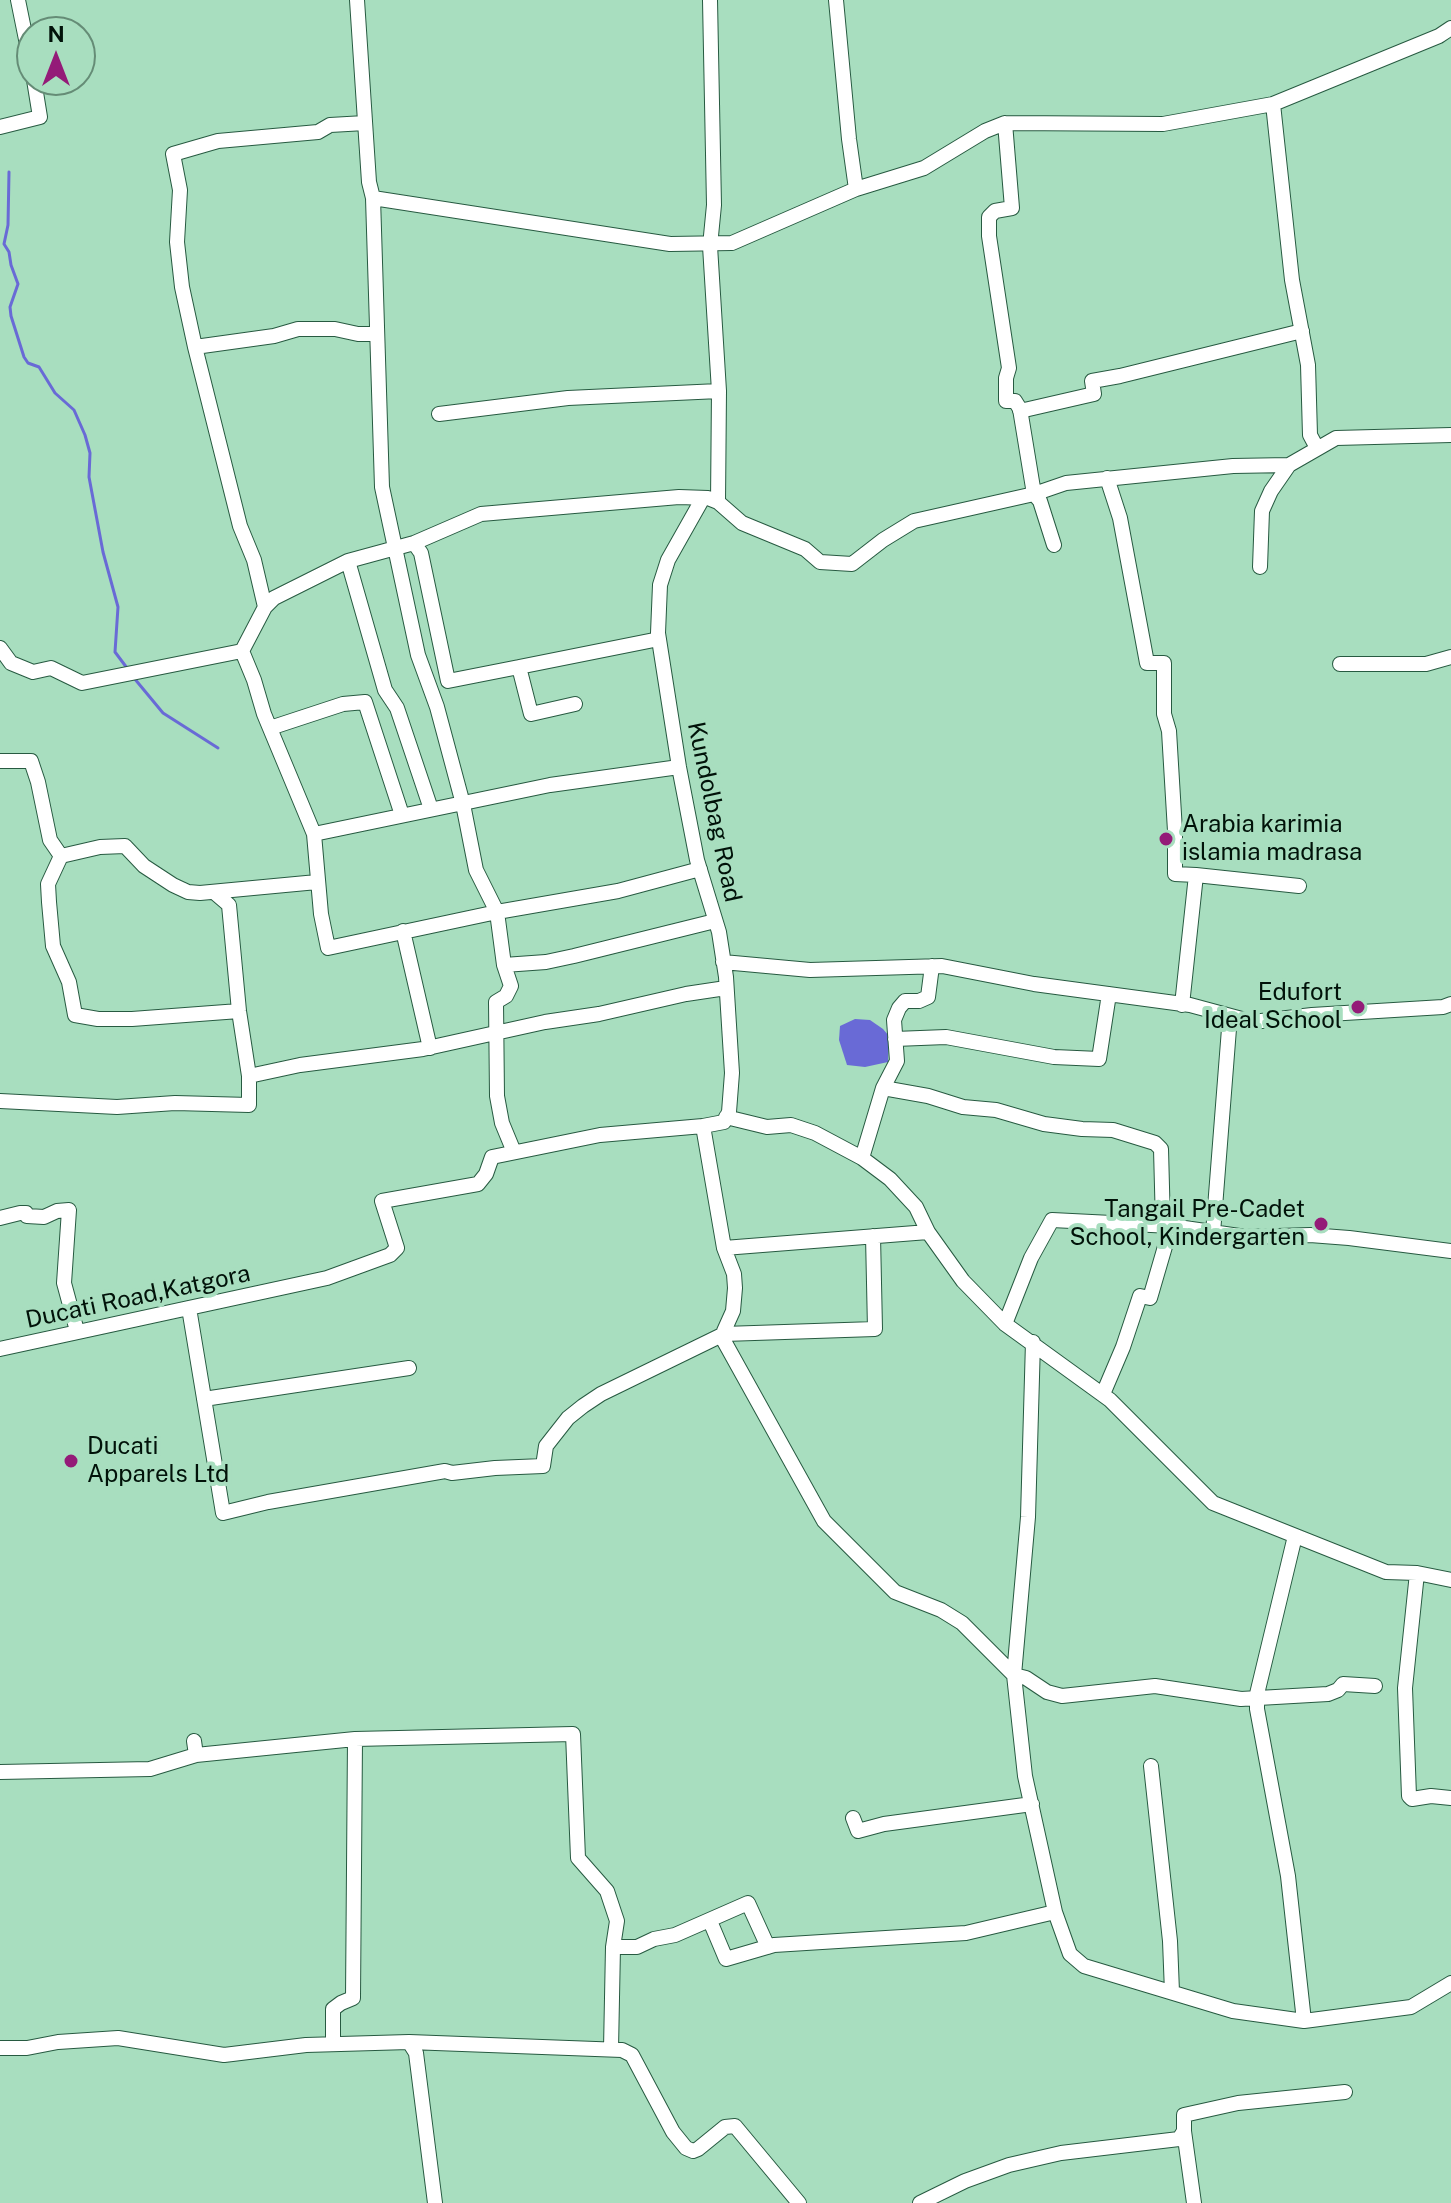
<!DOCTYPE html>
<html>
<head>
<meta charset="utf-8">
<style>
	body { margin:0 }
	#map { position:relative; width:1451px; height:2203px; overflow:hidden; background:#a8debf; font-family:"Public Sans",sans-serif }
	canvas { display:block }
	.north { position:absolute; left:16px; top:16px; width:80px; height:80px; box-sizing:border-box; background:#a8debf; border:2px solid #658c76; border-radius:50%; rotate:0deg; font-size:22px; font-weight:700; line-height:32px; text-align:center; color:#011209 }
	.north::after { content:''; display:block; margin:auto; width:28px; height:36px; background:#941b78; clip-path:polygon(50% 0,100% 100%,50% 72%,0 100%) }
</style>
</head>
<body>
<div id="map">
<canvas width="1451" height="2203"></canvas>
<div class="north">N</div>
</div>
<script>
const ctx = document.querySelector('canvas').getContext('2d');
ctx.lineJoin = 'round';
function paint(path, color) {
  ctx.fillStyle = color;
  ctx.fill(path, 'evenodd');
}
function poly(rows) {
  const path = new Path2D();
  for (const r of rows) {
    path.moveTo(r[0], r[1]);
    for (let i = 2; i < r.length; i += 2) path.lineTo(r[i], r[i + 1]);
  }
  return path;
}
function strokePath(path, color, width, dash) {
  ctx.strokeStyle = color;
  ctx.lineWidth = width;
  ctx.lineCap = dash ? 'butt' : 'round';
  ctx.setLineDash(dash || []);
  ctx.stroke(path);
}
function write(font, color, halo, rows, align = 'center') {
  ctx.font = font + ' "Public Sans",sans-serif';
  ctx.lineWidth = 8;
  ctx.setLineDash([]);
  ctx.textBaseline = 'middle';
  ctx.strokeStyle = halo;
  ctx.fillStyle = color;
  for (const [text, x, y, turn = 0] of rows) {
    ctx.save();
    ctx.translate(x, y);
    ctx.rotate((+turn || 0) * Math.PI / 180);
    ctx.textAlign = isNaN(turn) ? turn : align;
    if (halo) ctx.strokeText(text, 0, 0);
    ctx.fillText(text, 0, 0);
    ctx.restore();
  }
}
paint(poly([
	[855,1019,870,1020,883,1029,889,1036,888,1062,865,1067,847,1065,839,1040,840,1026]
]), '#696ad6');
strokePath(poly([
	[9,172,8,225,4,244,9,252,11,265,18,284,10,307,11,316,24,357,28,363,39,367,55,393,74,410,85,435,90,453,89,477,103,552,118,607,115,652,127,668],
	[134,678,163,713,218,748]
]), '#696ad6', 3);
const minor = poly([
	[18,0,32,69],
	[357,0,369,182,373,198,382,487,418,655,437,707,463,804,476,870,497,912,504,965,511,986,506,996,496,1002,497,1096,502,1123,514,1152],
	[710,0,714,205,710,246,719,391,718,502],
	[836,0,849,139,856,189],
	[1273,104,1292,280,1308,365,1310,435,1317,448],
	[365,123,330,125,318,132,218,141,173,154,180,190,177,242,182,287,195,347,274,336,298,329,335,329,358,334,377,334],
	[1005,123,1012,208,995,211,989,217,989,236,1009,368,1006,378,1006,401,1015,401,1020,409,1034,494,1040,501,1054,545],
	[0,127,40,117,34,80],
	[373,198,670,244,732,243,856,189,924,168,985,131,1005,123,1163,124,1273,104,1439,36,1451,28],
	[195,347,240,526,254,560,265,607],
	[1020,411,1094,394,1092,381,1120,376,1302,331],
	[439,414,568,398,719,391],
	[1107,478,1120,518,1147,663,1164,663,1164,714,1169,731,1175,831,1175,874,1196,875],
	[414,543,421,553,448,681,519,667,531,714,575,704],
	[348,561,385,690,397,708,431,809],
	[1260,567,1262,511,1271,491,1289,465],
	[0,648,11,663,33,672,51,668,82,683,242,651,265,607,274,598,348,561,414,543,481,514,679,497,708,498,718,502,742,523,805,549,820,562,852,564,883,540,914,521,1034,494,1066,483,1233,466,1289,465,1336,438,1451,435],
	[242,651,254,680,264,714,314,834,321,914,328,948,497,912,618,891,700,869],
	[1340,664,1426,664,1451,657],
	[519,667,659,639],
	[270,728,343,704,365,702,402,815],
	[0,761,31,761,38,782,50,840,61,856,100,847,125,846,144,866,173,885,188,892,200,893,317,882],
	[314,834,550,785,679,767],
	[61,856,48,884,49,902,53,946,69,982,75,1015,98,1019,132,1019,239,1011],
	[215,893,229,905,239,1011,249,1076],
	[403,931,430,1048],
	[723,962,810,970,942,966,1034,984,1190,1005,1253,1022,1312,1015,1443,1007,1451,1004],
	[504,965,546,962,574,956,715,921],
	[1182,1005,1196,875,1299,886],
	[895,1039,946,1037,1054,1057,1099,1059,1109,994],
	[883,1088,897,1061,894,1020,899,1008,905,1001,919,1001,928,997,932,966],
	[0,1101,117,1107,175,1103,249,1105,249,1076,300,1065,423,1049,545,1022,599,1014,686,994,726,988],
	[726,1117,767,1127,791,1125,815,1133,862,1158,890,1179,916,1207,928,1232],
	[703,1126,724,1122,729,1112,732,1073,726,977,719,932,697,860,679,767,658,633,660,585,668,560,703,498],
	[862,1158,883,1088,928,1096,963,1107,996,1110,1044,1124,1082,1129,1113,1130,1155,1143,1161,1149,1163,1225],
	[0,1218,20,1213,26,1213,27,1216,44,1217,57,1211,69,1210,64,1283,77,1331],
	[1213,1233,1230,1016],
	[724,1248,734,1274,735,1288,733,1311,724,1331,724,1341,824,1521,895,1592,941,1610,962,1623,1014,1675,1025,1776,1055,1912,1070,1954,1084,1966,1233,2011,1304,2021,1411,2007,1451,1983],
	[189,1308,223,1513,268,1502,445,1471,452,1473,495,1468,543,1466,546,1446,568,1418,583,1406,601,1394,724,1334,875,1329,873,1236],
	[1005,1324,1031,1258,1052,1220,1171,1226,1246,1237,1310,1235,1349,1238,1451,1251],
	[1033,1342,1028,1517,1014,1675,1026,1678,1047,1692,1062,1696,1155,1686,1241,1699,1328,1694,1338,1690,1343,1684,1375,1686],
	[0,1349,327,1278,390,1255,397,1248,382,1201,478,1184,486,1174,492,1157,600,1135,703,1126,724,1248,928,1232,963,1281,1005,1324,1110,1400,1213,1503,1386,1572,1417,1573,1451,1580],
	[1103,1394,1123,1347,1140,1296,1150,1298,1171,1226],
	[204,1399,409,1368],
	[1295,1536,1257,1694,1257,1709,1288,1876,1304,2021],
	[1417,1573,1405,1688,1409,1796,1412,1799,1431,1796,1451,1798],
	[194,1741,196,1755,355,1739,573,1734,578,1858,607,1891,617,1921,613,1947],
	[1151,1766,1170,1941,1172,1992],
	[0,1772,150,1769,196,1755],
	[853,1818,858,1831,884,1824,1032,1804],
	[710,1921,726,1959,774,1945,966,1933,1055,1912],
	[409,2042,416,2053,435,2203],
	[333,2044,333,2009,341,2003,353,1998,355,1739],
	[0,2048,27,2048,58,2042,118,2038,224,2055,306,2045,409,2042,622,2050,632,2055,673,2132,686,2148,693,2151,698,2149,725,2127,735,2126,799,2203],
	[611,2049,613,1947,637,1947,654,1939,675,1935,748,1903,768,1947],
	[920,2203,965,2181,1009,2165,1061,2153,1179,2139,1184,2131],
	[1194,2203,1184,2131,1184,2115,1238,2103,1345,2092]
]);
strokePath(minor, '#275a41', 16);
strokePath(minor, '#fff', 14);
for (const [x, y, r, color] of [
	[1166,839,8,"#941b78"],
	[1358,1007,8,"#941b78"],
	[1321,1224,8,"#941b78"],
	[71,1461,8,"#941b78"]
]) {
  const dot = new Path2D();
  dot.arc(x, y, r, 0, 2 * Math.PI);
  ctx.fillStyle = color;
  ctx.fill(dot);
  strokePath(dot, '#a8debf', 3);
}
write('24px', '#011209', '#a8debf', [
	["Kundolbag Road",714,812,78],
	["Ducati Road,Katgora",138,1297,-12]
]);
write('24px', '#011209', '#a8debf', [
	["Arabia karimia",1182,825],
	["islamia madrasa",1182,853],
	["Edufort",1342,993,"right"],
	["Ideal School",1342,1021,"right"],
	["Tangail Pre-Cadet",1305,1210,"right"],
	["School, Kindergarten",1305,1238,"right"],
	["Ducati",87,1447],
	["Apparels Ltd",87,1475]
], 'left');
</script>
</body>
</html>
